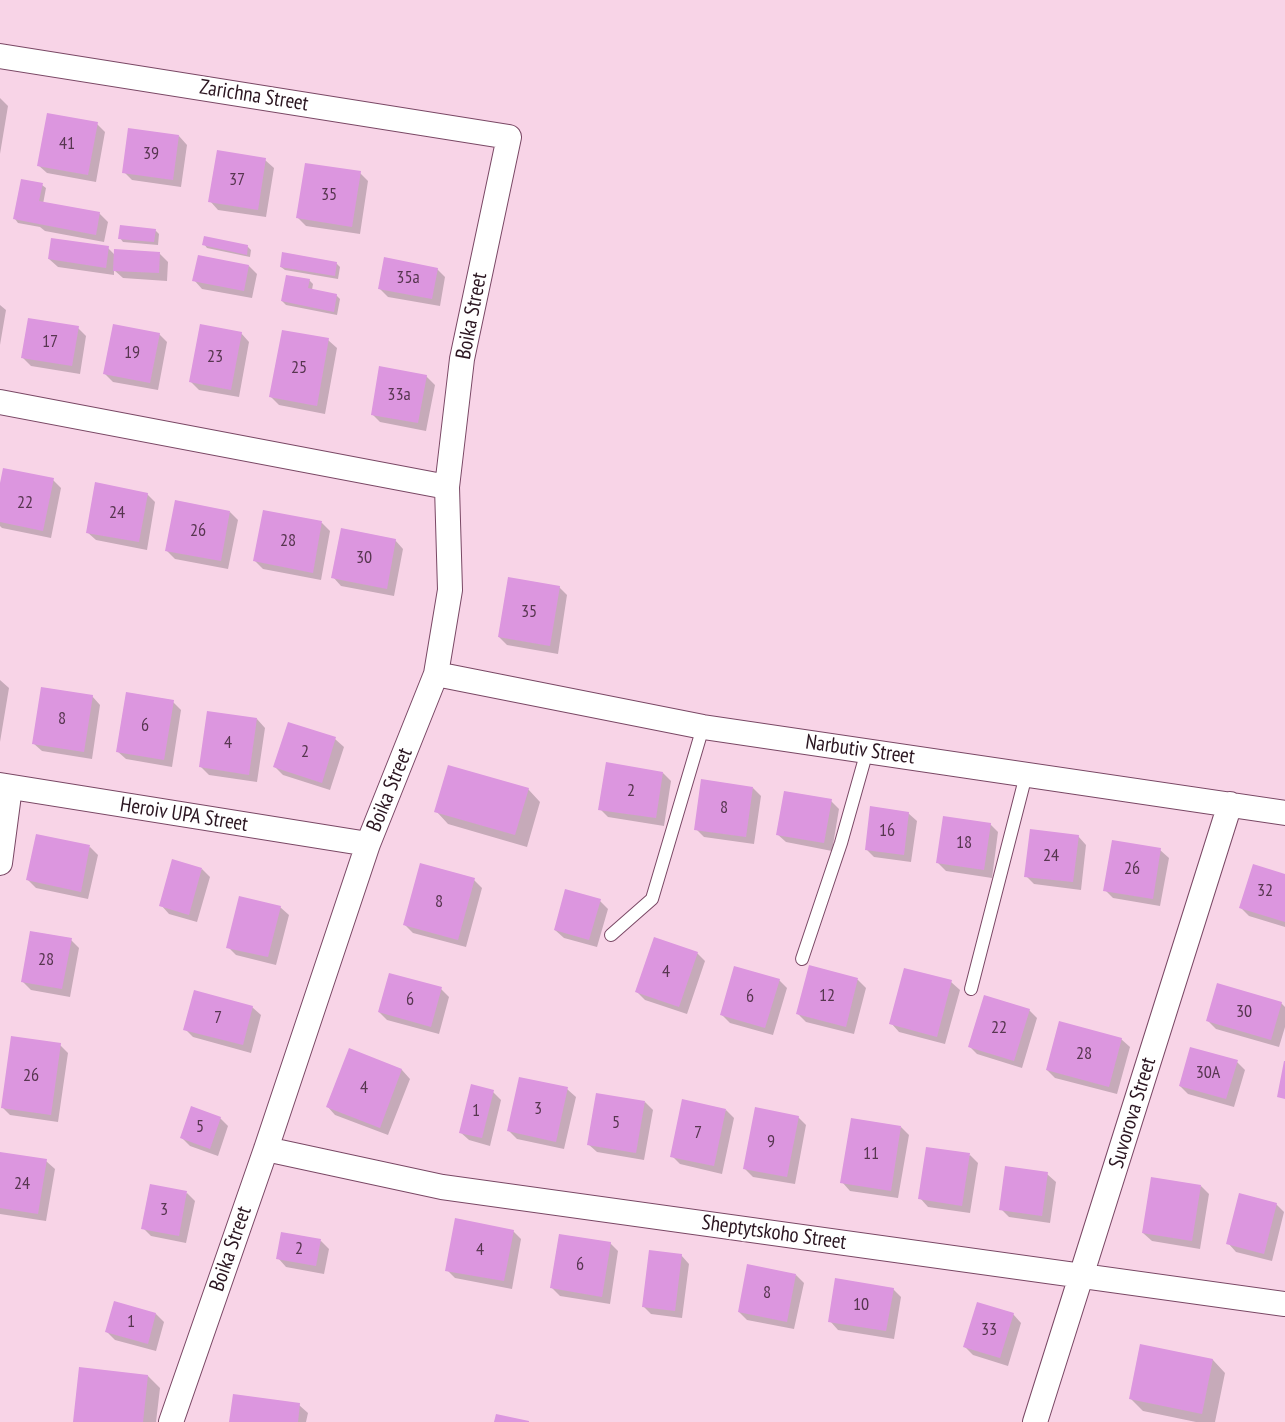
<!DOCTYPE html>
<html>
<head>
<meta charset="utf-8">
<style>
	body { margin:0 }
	canvas { display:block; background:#f8d4e7 }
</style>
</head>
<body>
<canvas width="1285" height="1422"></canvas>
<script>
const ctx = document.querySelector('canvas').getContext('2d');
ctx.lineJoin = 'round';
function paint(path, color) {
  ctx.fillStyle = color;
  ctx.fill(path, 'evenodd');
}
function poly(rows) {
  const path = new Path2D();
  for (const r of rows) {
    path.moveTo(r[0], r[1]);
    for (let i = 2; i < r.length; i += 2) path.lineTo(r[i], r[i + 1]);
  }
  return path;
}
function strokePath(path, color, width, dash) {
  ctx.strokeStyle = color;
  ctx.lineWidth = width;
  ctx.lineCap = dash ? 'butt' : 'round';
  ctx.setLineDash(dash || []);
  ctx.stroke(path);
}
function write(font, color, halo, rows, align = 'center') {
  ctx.font = font + ' "PT Sans Narrow",sans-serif';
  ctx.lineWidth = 4.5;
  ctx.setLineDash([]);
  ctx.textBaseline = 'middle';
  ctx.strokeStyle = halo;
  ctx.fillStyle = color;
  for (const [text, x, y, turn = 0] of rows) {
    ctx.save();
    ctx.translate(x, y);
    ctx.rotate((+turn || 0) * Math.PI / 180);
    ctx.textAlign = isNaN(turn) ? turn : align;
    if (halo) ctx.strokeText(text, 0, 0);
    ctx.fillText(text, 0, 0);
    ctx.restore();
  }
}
paint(poly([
	[0,98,8,106,0,154],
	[97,124,105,132,96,182,47,173,38,165],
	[179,136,187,145,181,187,132,180,124,172],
	[265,160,274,168,266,217,218,210,210,201],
	[360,173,368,181,360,234,306,226,298,218],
	[42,185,46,188,43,204,99,213,108,222,104,242,45,231,40,227,18,223,15,219],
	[155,230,159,234,158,245,123,242,120,238],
	[204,244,248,247,251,250,250,257,207,248],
	[108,248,115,255,160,254,168,262,167,281,123,278,114,270,114,275,58,267,49,259],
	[336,263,340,267,338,279,285,270,281,267],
	[249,266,257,274,252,298,202,289,194,280],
	[437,269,445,277,440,306,388,297,380,289],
	[309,280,313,284,312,290,336,295,340,299,337,315,286,305,282,301],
	[0,305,6,310,0,345],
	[78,328,86,336,80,374,31,366,23,358],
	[241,333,249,342,239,397,199,390,191,382],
	[159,334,167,342,158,390,113,382,105,374],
	[328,340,337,348,325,414,279,405,271,397],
	[426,376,435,385,426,431,380,422,372,414],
	[53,480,61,488,51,538,2,528,0,526,0,491],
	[147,494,155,502,147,550,96,540,87,532],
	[230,512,238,520,228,569,175,559,167,551],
	[264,512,322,523,330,531,321,580,263,569,255,561],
	[395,540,403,549,394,596,341,586,333,577],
	[559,587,567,595,558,654,507,645,499,637],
	[0,680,9,688,0,742],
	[92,696,100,705,92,759,42,751,33,743],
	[173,702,181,710,172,767,126,759,117,751],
	[257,719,265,728,257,782,209,775,201,767],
	[289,724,335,739,344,747,330,790,283,775,275,767],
	[663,773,671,781,664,826,608,817,600,809],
	[753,788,761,796,754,844,704,837,696,829],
	[528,789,540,802,527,847,448,824,436,811],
	[831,801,839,809,832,851,786,842,777,834],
	[908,813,917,821,911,862,874,857,866,849],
	[990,824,998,832,992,878,946,871,938,863],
	[1078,836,1086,845,1081,890,1034,884,1026,876],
	[90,847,98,855,88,899,36,888,28,880],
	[1160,850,1169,858,1160,906,1113,898,1105,890],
	[202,869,210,877,197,922,169,914,161,905],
	[1285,875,1285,927,1249,916,1241,908],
	[474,880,482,888,466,947,413,933,404,924],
	[600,901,608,909,597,947,564,938,555,930],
	[280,907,289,915,276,965,236,955,228,947],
	[71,940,79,948,70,997,31,990,22,981],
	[697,953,705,961,687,1014,645,1000,637,992],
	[811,967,858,980,866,988,854,1034,806,1022,798,1014],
	[779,980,787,988,773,1035,730,1023,722,1015],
	[951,982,960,990,945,1044,899,1032,891,1023],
	[441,989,449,997,439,1034,387,1020,379,1012],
	[1281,1003,1285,1007,1285,1027,1279,1047,1216,1029,1208,1021],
	[252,1007,261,1015,251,1053,193,1037,185,1029],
	[1029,1010,1037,1018,1022,1068,977,1054,969,1046],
	[1121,1039,1130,1047,1117,1094,1055,1078,1047,1070],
	[60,1045,68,1053,58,1122,10,1115,2,1107],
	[349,1050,402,1070,410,1079,388,1135,335,1115,327,1106],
	[1237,1062,1245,1070,1234,1107,1188,1094,1180,1086],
	[567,1089,576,1097,564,1149,517,1139,509,1131],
	[493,1092,501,1100,490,1146,469,1140,460,1132],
	[645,1102,653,1110,644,1160,597,1152,588,1144],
	[726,1110,734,1118,722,1174,680,1164,672,1156],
	[798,1117,806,1125,795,1184,753,1177,745,1169],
	[220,1118,228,1126,218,1156,190,1146,182,1138],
	[901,1127,909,1135,898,1198,850,1191,842,1182],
	[0,1154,46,1161,55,1169,46,1221,0,1214],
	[970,1155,978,1163,970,1213,928,1207,920,1198],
	[1047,1174,1056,1182,1050,1223,1009,1217,1001,1209],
	[1201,1186,1209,1194,1200,1249,1152,1241,1143,1233],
	[187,1193,195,1201,186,1243,151,1236,143,1228],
	[1276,1204,1284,1212,1272,1261,1236,1252,1228,1243],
	[513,1231,521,1239,512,1289,455,1278,447,1270],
	[321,1241,329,1249,324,1274,286,1267,278,1258],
	[610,1243,618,1251,610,1304,560,1296,552,1288],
	[681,1255,689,1264,682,1318,651,1314,643,1306],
	[796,1275,804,1283,794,1329,747,1320,739,1312],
	[893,1289,901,1297,894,1339,838,1330,830,1321],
	[156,1314,164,1322,156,1351,115,1340,107,1332],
	[1013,1314,1021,1323,1008,1366,973,1355,965,1347],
	[1141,1346,1213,1360,1225,1373,1215,1422,1196,1422,1143,1411,1131,1399],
	[148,1376,160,1388,156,1422,74,1422],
	[299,1405,308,1413,306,1422,231,1422]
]), '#0003');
paint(poly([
	[47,113,98,122,88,175,37,166],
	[128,128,179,135,173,180,122,173],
	[217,150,266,158,258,210,208,202],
	[305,163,361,171,352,227,296,218],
	[21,179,43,183,39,201,100,212,96,235,13,219],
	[120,225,156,229,154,242,118,239],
	[204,236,248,245,247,255,202,245],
	[51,238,109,246,106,268,48,259],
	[114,249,160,252,159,273,113,271],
	[282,252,337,262,335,276,280,267],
	[198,255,249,265,244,291,192,281],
	[384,257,438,268,432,299,378,289],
	[286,275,310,279,308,288,337,294,334,312,281,301],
	[28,318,79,326,72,366,21,358],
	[113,324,160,333,150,383,103,374],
	[200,324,242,332,231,390,189,382],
	[282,330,329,338,317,406,269,397],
	[379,366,427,375,418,423,371,415],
	[3,468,54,478,43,531,0,522,0,483],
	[95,482,148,493,139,542,86,533],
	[175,500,230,511,221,561,165,551],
	[263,510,322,521,313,573,253,561],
	[341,528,396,539,387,589,331,578],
	[508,577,560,586,550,646,498,637],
	[41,687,93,695,84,752,32,744],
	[126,692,174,700,164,760,116,752],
	[207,711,257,718,249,775,199,767],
	[288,722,336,737,322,783,273,767],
	[606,762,663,772,656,818,598,810],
	[448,765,529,788,515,835,434,812],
	[701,779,753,787,746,837,694,830],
	[784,791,832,799,824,843,776,835],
	[870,806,909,812,904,855,865,850],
	[943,816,991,823,984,870,936,863],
	[1030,829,1079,835,1073,882,1024,877],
	[36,834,90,845,81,892,26,880],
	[1112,840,1161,848,1153,899,1103,891],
	[172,859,202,868,189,915,159,906],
	[420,863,475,878,458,940,403,925],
	[1253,864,1285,874,1285,922,1239,908],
	[565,889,601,899,589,940,554,930],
	[239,896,281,906,268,957,226,948],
	[30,931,72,938,62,989,21,982],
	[654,937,698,952,679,1007,635,992],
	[809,965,858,978,846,1027,796,1014],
	[734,966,780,979,765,1028,720,1015],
	[904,968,952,980,937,1037,889,1024],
	[389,973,442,987,431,1027,378,1012],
	[1217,983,1282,1002,1271,1040,1206,1021],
	[194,990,253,1006,243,1045,183,1030],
	[984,995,1030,1009,1014,1061,968,1047],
	[1059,1021,1122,1038,1109,1087,1046,1070],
	[11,1036,61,1043,51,1115,1,1108],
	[1190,1047,1238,1060,1226,1099,1179,1086],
	[349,1048,402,1069,380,1128,326,1107],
	[1284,1061,1285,1061,1285,1099,1277,1097],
	[519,1077,568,1087,556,1142,507,1131],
	[471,1084,494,1090,482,1138,459,1133],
	[596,1093,645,1101,636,1153,587,1145],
	[682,1099,726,1109,714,1166,670,1157],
	[191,1106,221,1117,210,1149,180,1138],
	[755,1107,799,1116,787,1177,743,1169],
	[851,1118,901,1126,891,1191,840,1183],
	[926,1147,970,1153,962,1206,918,1199],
	[0,1152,47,1159,38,1214,0,1208],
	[1005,1166,1048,1172,1042,1216,999,1210],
	[1151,1177,1201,1185,1192,1241,1142,1233],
	[150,1184,187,1191,179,1236,141,1229],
	[1239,1193,1277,1203,1264,1254,1226,1244],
	[455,1218,514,1230,504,1281,445,1271],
	[281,1232,321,1239,316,1266,276,1259],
	[559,1234,611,1242,602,1297,550,1288],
	[649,1250,682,1254,675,1311,642,1307],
	[747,1264,796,1274,787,1322,738,1312],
	[835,1278,894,1288,886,1331,828,1322],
	[114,1301,156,1313,148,1344,105,1332],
	[977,1302,1014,1313,1000,1358,963,1347],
	[1140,1344,1213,1359,1202,1414,1129,1399],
	[79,1367,148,1375,143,1422,73,1422],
	[233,1394,300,1403,298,1422,229,1422],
	[496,1414,529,1421,529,1422,494,1422]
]), '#dc96df');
const service = poly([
	[611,935,652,899,703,727],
	[802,959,841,843,867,751],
	[971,989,1026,775]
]);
const minor = poly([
	[0,56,509,137,462,359,447,487,450,590,436,674,368,844,266,1149,171,1422],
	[0,402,447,487],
	[436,674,703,727,1285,813],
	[0,785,368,844],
	[0,863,10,787],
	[266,1149,442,1187,1285,1304],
	[1035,1422,1230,804]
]);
strokePath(service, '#7a4865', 14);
strokePath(minor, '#7a4865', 26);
strokePath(service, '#fff', 12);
strokePath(minor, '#fff', 24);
write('18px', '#573650', null, [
	["41",67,144],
	["39",151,154],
	["37",237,180],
	["35",329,195],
	["35а",408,278],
	["17",50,342],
	["19",132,353],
	["23",215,357],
	["25",299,368],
	["33а",399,395],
	["22",25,503],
	["24",117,513],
	["26",198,531],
	["28",288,541],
	["30",364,558],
	["35",529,612],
	["8",62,719],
	["6",145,726],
	["4",228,743],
	["2",305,752],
	["2",631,791],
	["8",724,808],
	["16",887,831],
	["18",964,843],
	["24",1051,856],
	["26",1132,869],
	["32",1265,891],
	["8",439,902],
	["28",46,960],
	["4",666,972],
	["12",827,996],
	["6",750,997],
	["6",410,1000],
	["30",1244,1012],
	["7",218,1018],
	["22",999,1028],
	["28",1084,1054],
	["30А",1208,1073],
	["26",31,1076],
	["4",364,1088],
	["3",538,1109],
	["1",476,1111],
	["5",616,1123],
	["5",200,1127],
	["7",698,1133],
	["9",771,1142],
	["11",871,1154],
	["24",22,1184],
	["3",164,1210],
	["2",299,1249],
	["4",480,1250],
	["6",580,1265],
	["8",767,1293],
	["10",861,1305],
	["1",131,1322],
	["33",989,1330]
]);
write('21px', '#2b1621', '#fff', [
	["Zarichna Street",254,96,9],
	["Boika Street",472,316,-79],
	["Narbutiv Street",860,750,8],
	["Boika Street",390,790,-68],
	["Heroiv UPA Street",184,815,9],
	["Suvorova Street",1133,1113,-73],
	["Sheptytskoho Street",774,1233,8],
	["Boika Street",231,1249,-71]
]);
</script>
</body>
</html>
